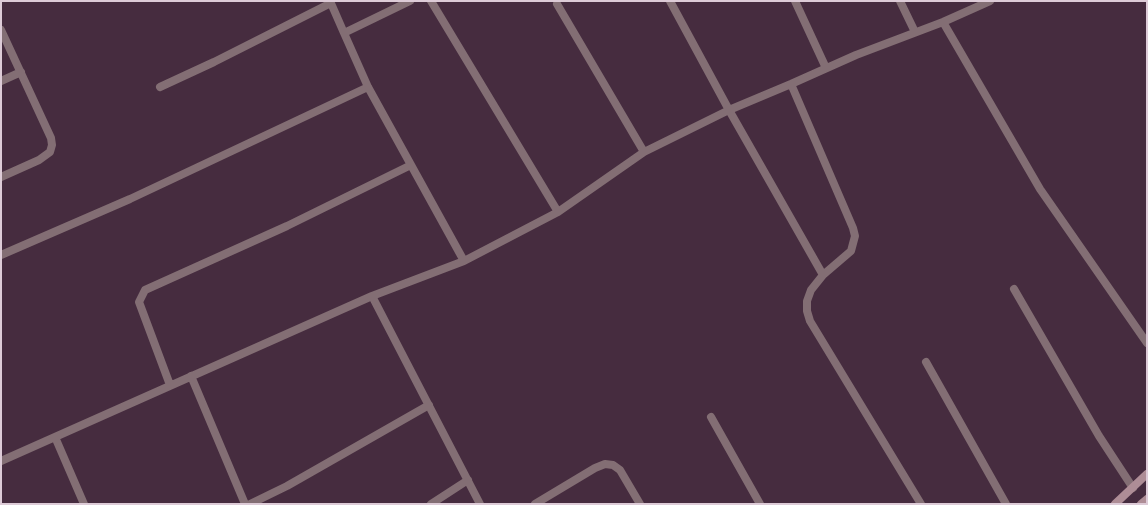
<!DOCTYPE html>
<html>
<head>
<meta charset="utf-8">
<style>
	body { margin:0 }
	#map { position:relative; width:1148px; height:505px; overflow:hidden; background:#462c3f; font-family:"Roboto Condensed",sans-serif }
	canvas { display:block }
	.frame { position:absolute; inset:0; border:2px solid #ddcbd7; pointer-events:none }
</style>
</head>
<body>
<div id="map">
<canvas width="1148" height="505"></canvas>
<div class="frame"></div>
</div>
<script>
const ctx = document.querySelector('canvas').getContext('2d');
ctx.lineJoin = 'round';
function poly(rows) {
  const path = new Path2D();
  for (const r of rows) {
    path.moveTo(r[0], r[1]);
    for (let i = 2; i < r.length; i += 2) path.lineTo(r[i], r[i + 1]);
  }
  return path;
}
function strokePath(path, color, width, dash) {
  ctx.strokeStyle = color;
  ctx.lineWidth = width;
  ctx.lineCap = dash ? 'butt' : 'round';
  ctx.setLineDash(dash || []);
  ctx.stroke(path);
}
strokePath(poly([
	[711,417,760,504]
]), '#836e74', 8);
strokePath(poly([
	[330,1,344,33],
	[410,1,344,33,368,87,464,261,558,212,644,152,729,110,791,84,856,55,943,22,990,1],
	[431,1,558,212],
	[670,1,729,110,823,275,811,290,807,301,807,311,810,321,921,504],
	[795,1,826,68],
	[900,1,915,32],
	[557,4,644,152],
	[943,22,1040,189,1147,343],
	[1,30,51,138,52,145,50,152,39,160,1,177],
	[1,81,21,72],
	[791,84,853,228,855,236,851,251,823,275],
	[160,87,214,62,331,3],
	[1,255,130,199,368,87],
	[464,261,372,296,480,504],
	[1014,289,1099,436,1133,488],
	[926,362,1006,504],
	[191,376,245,504],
	[170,385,139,302,145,290,287,226,411,165],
	[55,437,84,504],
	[1,461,372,296],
	[250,504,287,486,429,405],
	[431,504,468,480],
	[535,504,595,468,605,464,613,465,620,470,640,504]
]), '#836e74', 8);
strokePath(poly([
	[1115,504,1147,474],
	[1141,504,1147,499]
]), '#ae8d96', 8);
</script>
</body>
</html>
